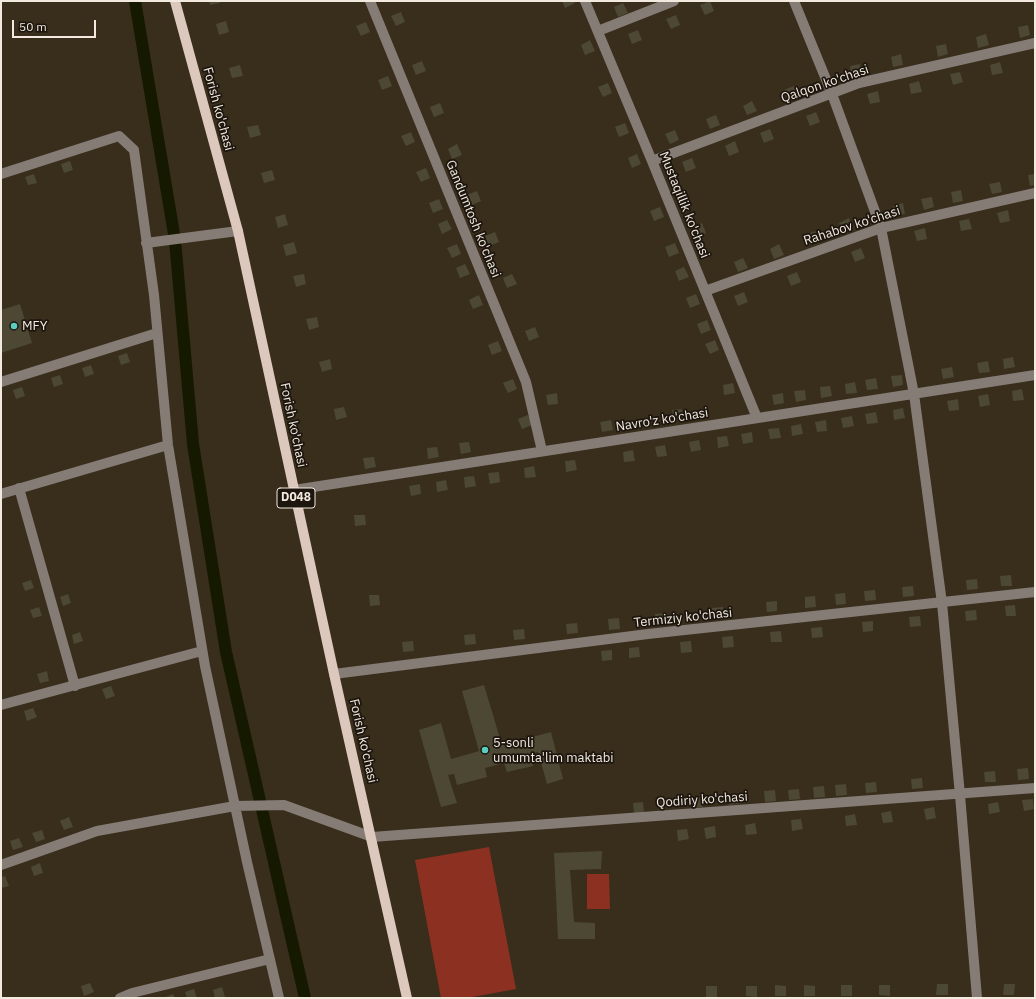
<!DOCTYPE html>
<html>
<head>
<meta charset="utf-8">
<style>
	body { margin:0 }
	#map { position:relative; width:1036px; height:999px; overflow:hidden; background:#392d1c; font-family:"IBM Plex Sans",sans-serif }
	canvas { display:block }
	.frame { position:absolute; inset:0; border:2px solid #f2eadf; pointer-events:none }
	.scale { position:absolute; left:12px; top:20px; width:84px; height:18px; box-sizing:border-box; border:2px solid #f2eadf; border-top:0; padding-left:5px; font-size:12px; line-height:14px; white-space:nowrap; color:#f2eadf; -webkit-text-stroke:3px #1c160f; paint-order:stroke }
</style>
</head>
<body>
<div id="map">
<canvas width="1036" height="999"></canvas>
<div class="frame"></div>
<div class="scale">50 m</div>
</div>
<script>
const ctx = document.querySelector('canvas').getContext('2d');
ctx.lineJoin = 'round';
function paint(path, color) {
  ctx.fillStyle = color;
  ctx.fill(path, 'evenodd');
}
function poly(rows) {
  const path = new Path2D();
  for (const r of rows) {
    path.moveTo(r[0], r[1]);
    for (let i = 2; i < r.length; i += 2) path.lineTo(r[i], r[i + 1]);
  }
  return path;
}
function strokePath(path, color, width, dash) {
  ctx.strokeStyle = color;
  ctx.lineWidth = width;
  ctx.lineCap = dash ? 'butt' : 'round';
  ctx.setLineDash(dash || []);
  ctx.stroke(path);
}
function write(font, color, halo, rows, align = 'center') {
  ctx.font = font + ' "IBM Plex Sans",sans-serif';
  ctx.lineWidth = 3.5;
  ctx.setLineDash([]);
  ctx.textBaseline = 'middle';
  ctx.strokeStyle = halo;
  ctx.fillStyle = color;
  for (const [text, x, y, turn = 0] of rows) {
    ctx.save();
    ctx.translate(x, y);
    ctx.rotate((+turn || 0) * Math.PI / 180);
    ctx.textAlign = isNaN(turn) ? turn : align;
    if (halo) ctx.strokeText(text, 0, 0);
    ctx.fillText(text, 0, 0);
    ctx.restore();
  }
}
paint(poly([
	[489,847,516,989,467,998,441,998,415,860],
	[587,874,609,874,610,909,587,909]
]), '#8c3122');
strokePath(poly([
	[135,1,175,240,193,444,226,652,305,998]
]), '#141900', 12);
paint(poly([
	[209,1,220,1,220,3,210,5],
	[562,1,574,1,575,3,565,8],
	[710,1,714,11,705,15,700,5],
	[623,3,628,13,618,17,614,7],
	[401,12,405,22,396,26,391,16],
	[676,15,680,25,671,29,666,19],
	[226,21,229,32,219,35,216,24],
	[366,22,370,32,361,36,356,26],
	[1028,25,1030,35,1020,38,1018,27],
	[638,30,642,40,632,44,628,34],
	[986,34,989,45,978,48,976,37],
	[590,40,595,51,585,55,581,45],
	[946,44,948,54,938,57,936,46],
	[901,54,903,65,893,67,891,57],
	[422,61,426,71,416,75,412,65],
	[1000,62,1003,73,992,75,990,65],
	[860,64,862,75,852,77,850,66],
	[240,65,243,76,232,78,229,68],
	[960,72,963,82,953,85,950,74],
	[388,76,392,86,382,90,378,80],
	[919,81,922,92,911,94,909,84],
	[608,83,612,93,603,97,598,87],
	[794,86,798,96,788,100,784,90],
	[878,91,880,102,870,104,867,94],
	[752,101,757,111,747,115,743,106],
	[440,103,444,113,434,117,430,107],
	[816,112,820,122,810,126,806,116],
	[716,115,720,125,710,129,706,119],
	[625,123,629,133,619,137,615,127],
	[258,125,261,135,250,138,247,127],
	[770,129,774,139,764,143,760,133],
	[675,130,679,140,670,144,665,134],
	[411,132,415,142,406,146,401,136],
	[735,141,739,152,729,156,725,146],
	[457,144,462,155,452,159,448,149],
	[637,154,641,164,632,168,628,158],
	[692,158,696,168,686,172,682,162],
	[70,161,73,170,64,173,61,164],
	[426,168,430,178,421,182,416,172],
	[272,170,275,180,264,183,261,173],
	[34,174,37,183,28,185,25,177],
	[1035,174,1035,185,1030,186,1028,175],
	[1000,182,1002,192,992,194,989,184],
	[961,190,963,201,953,203,951,192],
	[477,191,481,201,472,205,467,195],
	[932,197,934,207,924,210,921,199],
	[439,199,443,209,433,213,429,203],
	[903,203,905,214,895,216,893,206],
	[660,207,664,217,654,221,650,211],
	[1008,210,1010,221,1000,223,997,213],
	[285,214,288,225,278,228,275,217],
	[849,218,853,228,843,233,839,223],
	[969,219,972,229,961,231,959,221],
	[447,220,452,229,442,234,438,224],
	[702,223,706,233,697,237,692,227],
	[925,228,927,239,917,241,914,231],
	[815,231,819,241,809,245,805,235],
	[495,232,499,242,489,246,485,236],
	[294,242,297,253,286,256,283,245],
	[675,243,679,253,669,257,665,247],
	[457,244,461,254,452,258,447,248],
	[779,244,784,255,774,259,770,249],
	[861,248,865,258,855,262,851,252],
	[743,258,748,268,738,272,734,262],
	[465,264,470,274,460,278,456,268],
	[684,267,689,277,679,281,675,271],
	[797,272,801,282,791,286,787,276],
	[304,274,306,284,296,287,293,276],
	[512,274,517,284,507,288,503,278],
	[744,292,748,302,738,306,734,296],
	[696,294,700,304,690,308,686,298],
	[479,295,483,305,473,309,469,300],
	[20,304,32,343,1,353,1,310],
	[317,317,319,327,309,330,306,319],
	[707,320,711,330,701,334,697,324],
	[535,327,539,337,529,341,525,331],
	[715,340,719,350,710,354,705,344],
	[498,341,502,351,492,355,488,345],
	[127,353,130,362,121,365,118,356],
	[1013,357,1015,367,1004,369,1003,359],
	[330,359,332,369,322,372,319,362],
	[988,361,990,372,979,373,977,363],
	[91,365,94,374,85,377,82,368],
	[952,367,954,377,943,379,941,369],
	[60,375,63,384,54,387,51,378],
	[902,375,903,385,893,387,891,376],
	[876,378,878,389,867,390,865,380],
	[513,379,517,389,508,393,503,383],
	[855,382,857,393,846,394,845,384],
	[733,383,735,393,724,395,723,385],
	[830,386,832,396,821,398,820,387],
	[22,387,25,396,16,399,13,390],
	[1022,389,1024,400,1013,401,1012,391],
	[805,390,806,400,796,402,794,391],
	[557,393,558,404,548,405,546,395],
	[783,393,784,403,774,405,772,395],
	[988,394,990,405,980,407,978,396],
	[958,399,959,410,949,411,947,401],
	[344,407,347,417,336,420,334,409],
	[903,408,905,418,894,420,893,410],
	[682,409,684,419,674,421,672,410],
	[876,412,878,423,867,424,865,414],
	[528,415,532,425,522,429,518,419],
	[852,416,854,426,843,428,841,418],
	[611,420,613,430,602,432,600,422],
	[826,420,827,431,817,432,815,422],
	[801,424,803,434,792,436,791,426],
	[779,428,781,438,770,439,768,429],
	[752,432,753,442,743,444,741,434],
	[727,436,729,446,718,448,717,437],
	[699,440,701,450,691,452,689,442],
	[469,442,471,452,461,454,459,443],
	[665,445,667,456,657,457,655,447],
	[437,447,439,457,428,459,427,448],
	[633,450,635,461,624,462,623,452],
	[374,457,376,467,365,469,363,458],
	[575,460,577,470,566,472,565,461],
	[534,466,536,477,525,478,524,468],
	[499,472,500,482,490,484,488,473],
	[474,476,476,486,465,488,464,477],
	[446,480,448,490,437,492,436,482],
	[420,484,421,494,411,496,409,486],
	[354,515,365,515,366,525,355,526],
	[1011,575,1012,586,1001,586,1000,576],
	[977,579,978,589,967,590,966,580],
	[31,580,34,588,25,591,22,583],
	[913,586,914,596,903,597,902,587],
	[875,590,876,600,865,601,864,591],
	[845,593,846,604,836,605,835,594],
	[68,594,71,603,63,606,60,597],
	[369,595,379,595,380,605,370,606],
	[815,596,816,607,805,608,805,597],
	[777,601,777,611,767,612,766,602],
	[1015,605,1016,616,1006,616,1005,606],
	[39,607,42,616,33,618,30,610],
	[723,607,723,617,713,618,712,608],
	[976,610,977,620,966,621,965,611],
	[666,613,667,623,656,624,655,614],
	[920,616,921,626,910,627,909,617],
	[619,618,620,629,609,630,608,619],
	[873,621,873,631,863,632,862,622],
	[577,623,578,633,567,634,566,624],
	[822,627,823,637,812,638,811,628],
	[524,629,525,639,514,640,513,630],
	[781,631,782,642,771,642,770,632],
	[80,632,83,641,74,644,72,635],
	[475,634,476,644,465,645,464,635],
	[733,636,734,647,723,648,722,637],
	[413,641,414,651,403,652,402,642],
	[691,641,692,652,681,653,680,642],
	[639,647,640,657,629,658,629,648],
	[612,650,612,660,602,661,601,651],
	[47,671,49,681,40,683,37,674],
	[484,685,502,745,551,732,563,779,547,784,538,752,530,754,533,766,507,772,504,763,485,768,487,777,457,785,454,774,448,775,457,803,441,807,419,730,441,723,451,759,479,751,462,691],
	[111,686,115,696,106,699,102,689],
	[33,708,37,717,27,721,24,711],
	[1028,768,1029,779,1018,780,1017,769],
	[995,771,996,782,985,782,984,772],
	[922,778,923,788,912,789,911,779],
	[876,782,877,792,866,793,865,783],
	[846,784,847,795,836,796,835,785],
	[824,786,825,797,814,798,813,787],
	[799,789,800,799,789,800,788,790],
	[775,790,776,801,765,802,764,791],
	[738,794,739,804,729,805,728,795],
	[702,797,703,807,692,808,691,798],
	[1033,799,1034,809,1024,811,1022,800],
	[643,802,644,813,634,813,633,803],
	[998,802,1000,812,989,814,988,804],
	[934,807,936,818,926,820,924,809],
	[891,811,893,822,883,823,881,813],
	[855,814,857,825,846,826,845,816],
	[69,817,73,827,64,830,60,821],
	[801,819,803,829,792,831,791,820],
	[755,823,757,834,746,835,745,825],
	[715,826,716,837,706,839,704,828],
	[687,829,689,839,678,841,677,830],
	[42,830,45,839,36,842,32,833],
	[19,838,23,847,13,850,10,841],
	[602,851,601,869,570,870,574,922,595,923,595,939,558,939,554,853],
	[40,863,43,873,34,876,31,867],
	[5,876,9,886,1,888,1,877],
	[90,983,94,992,84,996,81,986],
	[937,984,948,984,948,995,936,995],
	[1004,984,1015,984,1014,995,1003,995],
	[775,985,786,986,786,996,775,996],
	[804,985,815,986,815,996,804,996],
	[841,985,852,985,852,996,841,996],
	[879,985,890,985,890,996,879,995],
	[706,986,717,986,717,997,706,997],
	[746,986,757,986,757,997,746,996],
	[222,987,225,997,215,998,213,990],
	[194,989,197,998,187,998,185,992],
	[173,994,175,998,163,998]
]), '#4c4833');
strokePath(poly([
	[370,1,526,382,542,451],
	[585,1,652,161,757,418],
	[794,1,832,94,881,228,914,394,942,603,960,795,977,998],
	[598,31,674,1],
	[652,161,859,83,1035,43],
	[1,174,119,136,134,150,154,295,168,445,205,666,247,862,279,998],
	[146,243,238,231],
	[705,291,881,228,1035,193],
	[1,382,157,333],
	[19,488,75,686],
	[294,490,1035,375],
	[1,494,168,445],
	[334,674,648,634,1035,592],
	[1,705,202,651],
	[1,865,97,831,235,806,284,805,372,837,1035,788],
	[120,998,132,993,270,959]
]), '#857c76', 10);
strokePath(poly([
	[175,1,238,231,334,674,407,998]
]), '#dcc8bc', 10);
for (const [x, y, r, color] of [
	[14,326,4,"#59cebf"],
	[485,750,4,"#59cebf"]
]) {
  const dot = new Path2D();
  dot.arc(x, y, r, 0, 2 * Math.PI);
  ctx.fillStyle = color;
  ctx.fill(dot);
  strokePath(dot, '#1c160f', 1.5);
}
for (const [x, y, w] of [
	[296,498,38]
]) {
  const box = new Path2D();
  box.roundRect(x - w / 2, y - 10, w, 20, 3);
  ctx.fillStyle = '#1c160f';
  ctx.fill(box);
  strokePath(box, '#f2eadf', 1);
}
write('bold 12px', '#f2eadf', null, [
	["D048",296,498]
]);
write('13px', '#f2eadf', '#1c160f', [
	["Qalqon ko'chasi",825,84,-19],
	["Forish ko'chasi",218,109,75],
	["Mustaqillik ko'chasi",684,205,68],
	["Gandumtosh ko'chasi",473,219,68],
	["Rahabov ko'chasi",852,226,-18],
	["Navro'z ko'chasi",662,420,-9],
	["Forish ko'chasi",293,425,78],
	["Termiziy ko'chasi",683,618,-6],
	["Forish ko'chasi",363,741,77],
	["Qodiriy ko'chasi",702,800,-4]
]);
write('13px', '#f2eadf', '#1c160f', [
	["MFY",22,326],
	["5-sonli",493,743],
	["umumta'lim maktabi",493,758]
], 'left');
</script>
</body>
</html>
